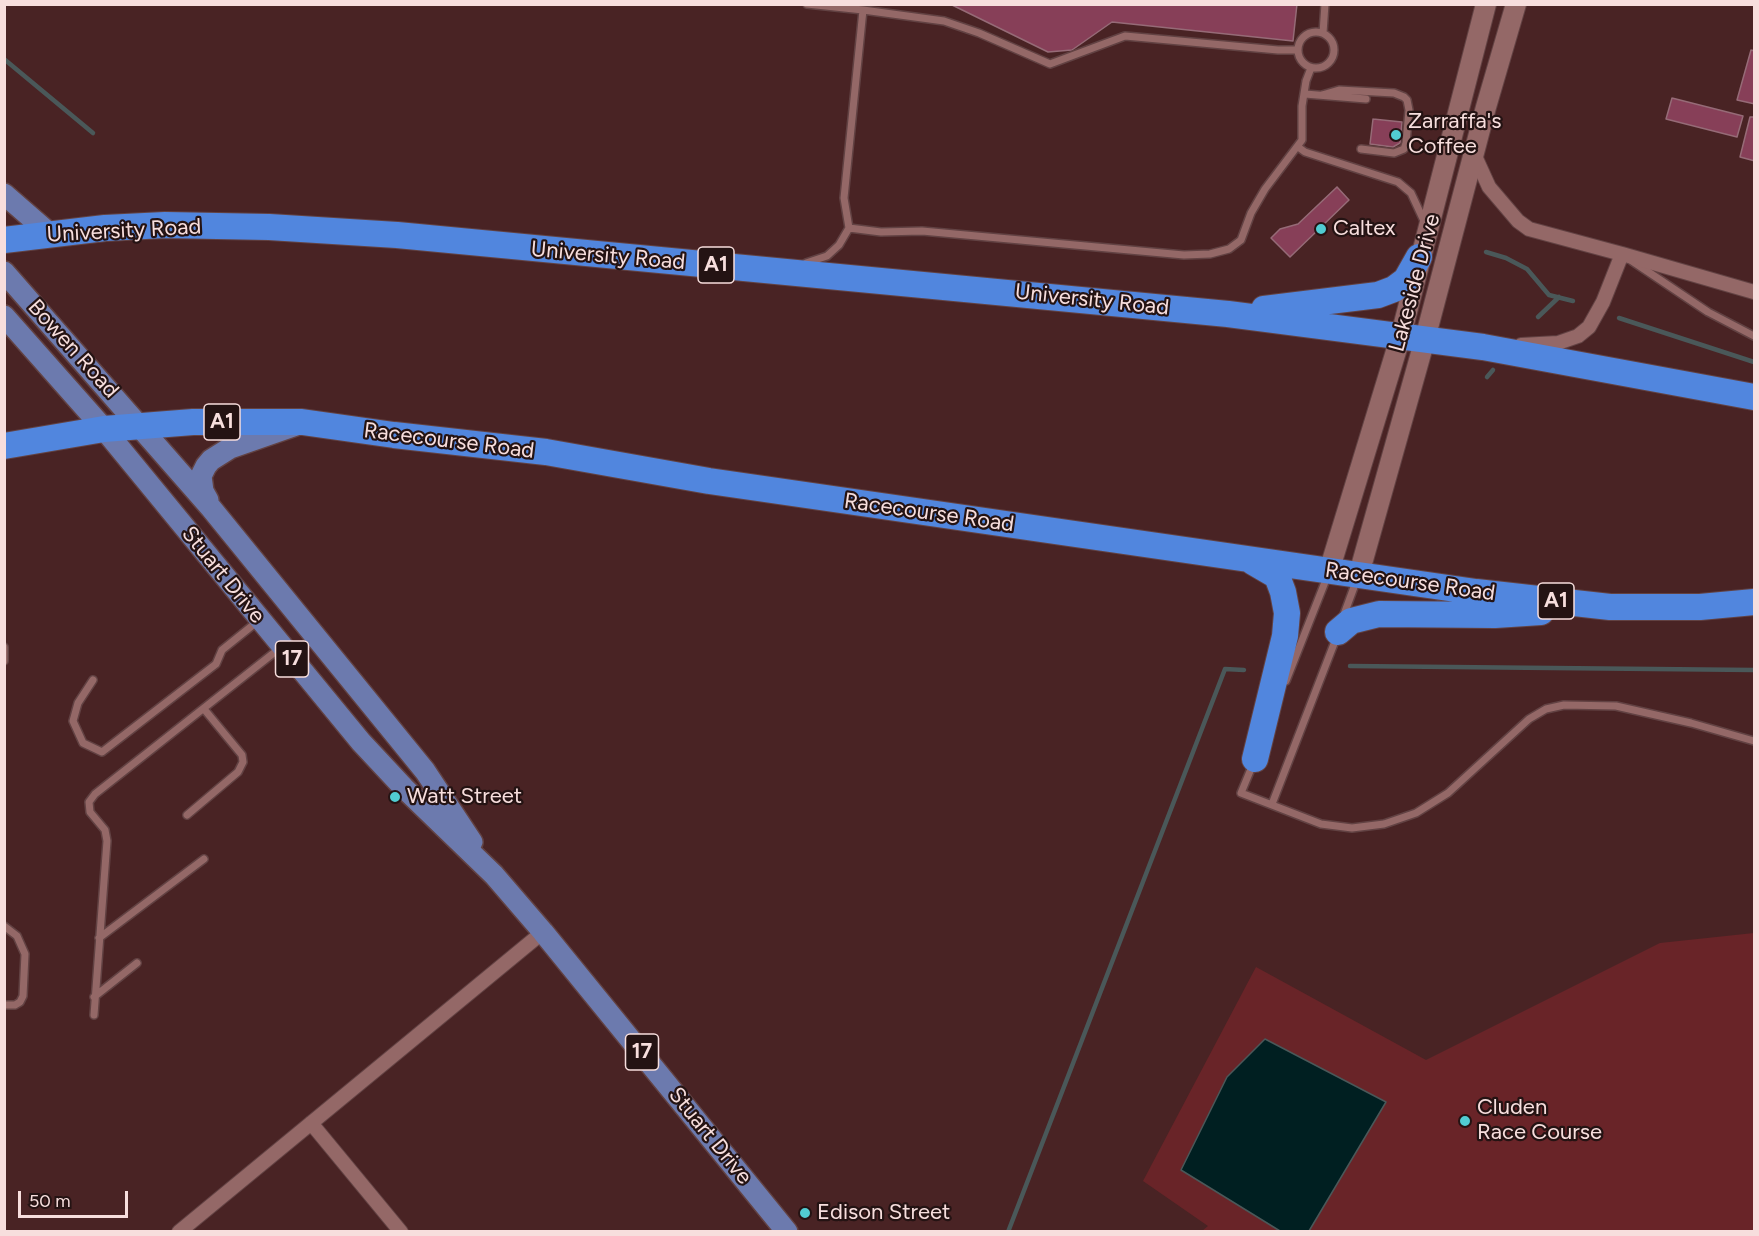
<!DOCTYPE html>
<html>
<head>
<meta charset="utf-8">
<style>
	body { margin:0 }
	#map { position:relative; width:1759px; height:1236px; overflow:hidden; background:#492324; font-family:Figtree,sans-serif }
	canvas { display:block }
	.frame { position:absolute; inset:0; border:6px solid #f7dedd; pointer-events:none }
	.scale { position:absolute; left:18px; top:1191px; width:110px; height:27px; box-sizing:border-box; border:3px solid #f7dedd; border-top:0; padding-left:8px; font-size:18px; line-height:21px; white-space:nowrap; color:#f7dedd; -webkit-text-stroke:4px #241313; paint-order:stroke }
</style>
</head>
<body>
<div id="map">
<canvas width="1759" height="1236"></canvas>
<div class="frame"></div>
<div class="scale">50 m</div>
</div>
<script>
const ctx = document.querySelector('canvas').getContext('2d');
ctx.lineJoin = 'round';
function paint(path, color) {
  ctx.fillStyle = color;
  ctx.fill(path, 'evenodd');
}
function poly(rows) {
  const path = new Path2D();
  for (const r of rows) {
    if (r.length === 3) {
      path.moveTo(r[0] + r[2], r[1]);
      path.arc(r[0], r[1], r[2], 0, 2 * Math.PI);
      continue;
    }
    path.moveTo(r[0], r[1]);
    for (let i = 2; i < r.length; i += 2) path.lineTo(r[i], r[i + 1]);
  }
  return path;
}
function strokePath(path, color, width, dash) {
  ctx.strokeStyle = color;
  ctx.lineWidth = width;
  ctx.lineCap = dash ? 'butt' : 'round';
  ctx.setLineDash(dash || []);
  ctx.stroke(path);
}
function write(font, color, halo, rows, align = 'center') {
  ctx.font = font + ' Figtree,sans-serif';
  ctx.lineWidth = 4.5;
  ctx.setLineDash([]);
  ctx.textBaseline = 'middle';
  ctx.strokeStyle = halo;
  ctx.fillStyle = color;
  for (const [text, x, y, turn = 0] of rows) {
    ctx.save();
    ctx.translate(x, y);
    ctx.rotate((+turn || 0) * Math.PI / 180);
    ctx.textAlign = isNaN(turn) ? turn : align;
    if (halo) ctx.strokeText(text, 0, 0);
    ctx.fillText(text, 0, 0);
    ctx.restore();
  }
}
paint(poly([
	[1754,933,1754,1231,1202,1231,1208,1226,1143,1181,1256,967,1426,1060,1660,943]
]), '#692428');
const water = poly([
	[1265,1039,1386,1102,1309,1231,1280,1231,1181,1170,1227,1077,1265,1039]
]);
paint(water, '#001f21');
strokePath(water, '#4a5859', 1.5);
strokePath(poly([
	[4,59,93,133],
	[1486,252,1506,258,1527,269,1549,295,1573,301],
	[1538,317,1559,297],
	[1619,318,1754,362],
	[1487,377,1493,370],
	[1350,666,1754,670],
	[1008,1232,1225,669,1244,670]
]), '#4a5859', 4.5);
const building = poly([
	[950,4,1297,4,1293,41,1112,22,1072,50,1048,52,950,4],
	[1751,50,1755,51,1755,104,1737,100,1751,50],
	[1672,98,1743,116,1737,137,1666,119,1672,98],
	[1750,117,1755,117,1755,161,1740,157,1750,117],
	[1373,119,1402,122,1400,143,1393,147,1370,144,1373,119],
	[1337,187,1349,200,1290,257,1271,238,1280,229,1298,224,1337,187]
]);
paint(building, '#873f58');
strokePath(building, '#966b77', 1.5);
const lane = poly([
	[807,4,863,10],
	[1316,50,18],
	[1323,33,1325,4],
	[1298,50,1278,50,1125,36,1050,64,979,33,944,21,863,10,844,198,849,228,881,232,922,231,1184,255,1210,254,1229,249,1241,240,1251,213,1265,189,1302,140,1302,106,1306,81,1311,68],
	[1305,94,1366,99],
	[1322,95,1339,90,1394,93,1404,97,1407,100,1409,110,1406,143,1404,149,1394,153,1361,149],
	[1298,147,1305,152,1398,182,1411,193,1425,223],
	[1632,261,1708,312,1754,336],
	[806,263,827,256,839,245,849,228],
	[1343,617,1357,579],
	[4,647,4,661],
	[93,680,78,703,73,721,83,743,102,752,216,664,222,650,258,621],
	[1286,681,1327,577],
	[1253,764,1241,793,1321,824,1352,828,1384,824,1416,813,1448,793,1529,719,1546,709,1564,705,1616,706,1691,723,1754,741],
	[1272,804,1337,636],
	[187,815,238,772,243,762,242,755,204,709],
	[4,926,17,936,25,954,23,996,20,1002,15,1005,4,1005],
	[99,938,204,859],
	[94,997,137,963],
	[94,1015,107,841,105,830,90,812,89,802,95,794,280,648]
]);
const street = poly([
	[1474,154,1489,187,1518,221,1529,229,1622,254],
	[1521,345,1558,343,1578,336,1589,327,1603,302,1622,254,1754,292],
	[311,1123,401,1232],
	[179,1232,543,932]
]);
const secondary = poly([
	[1329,571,1401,335,1486,4],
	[1359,574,1425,339,1486,107,1516,4]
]);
const primary = poly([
	[4,194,50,234],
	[4,272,211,508,425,771,472,842],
	[4,316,104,429,361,742,404,788,494,875,543,932,787,1232],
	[208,500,203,491,201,476,206,466,211,460,230,448,296,425]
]);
const highway = poly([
	[4,240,105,228,165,225,269,227,397,235,1228,314,1483,347,1754,397],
	[1264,309,1378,295,1394,289,1406,280,1419,257],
	[4,446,104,429,193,422,302,422,394,435,546,452,709,481,1476,592,1610,607,1700,607,1754,602],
	[1253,562,1277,576,1283,592,1287,613,1285,636,1255,759],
	[1338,632,1351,621,1379,614,1495,615,1541,612]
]);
strokePath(lane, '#624243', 10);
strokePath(street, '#624243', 16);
strokePath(secondary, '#624243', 22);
strokePath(primary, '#624243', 24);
strokePath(highway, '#624243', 28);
strokePath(lane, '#946867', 7);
strokePath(street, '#946867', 14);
strokePath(secondary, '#946867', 20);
strokePath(primary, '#6c7aae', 21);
strokePath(highway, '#5186de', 26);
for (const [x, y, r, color] of [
	[1396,135,6,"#51ccd2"],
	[1321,229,6,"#51ccd2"],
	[395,797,6,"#51ccd2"],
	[1465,1121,6,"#51ccd2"],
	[805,1213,6,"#51ccd2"]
]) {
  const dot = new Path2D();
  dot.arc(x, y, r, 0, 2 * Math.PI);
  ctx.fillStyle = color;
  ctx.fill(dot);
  strokePath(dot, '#241313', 2);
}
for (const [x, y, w] of [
	[716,265,36],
	[222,422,36],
	[1556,601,36],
	[292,659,33],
	[642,1052,33]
]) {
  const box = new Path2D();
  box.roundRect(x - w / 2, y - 18, w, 36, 4.5);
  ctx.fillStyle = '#241313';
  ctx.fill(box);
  strokePath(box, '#f7dedd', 1.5);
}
write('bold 21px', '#f7dedd', null, [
	["A1",716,265],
	["A1",222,422],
	["A1",1556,601],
	["17",292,659],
	["17",642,1052]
]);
write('22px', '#f7dedd', '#241313', [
	["Zarraffa's",1408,122],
	["Coffee",1408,147],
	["Caltex",1333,229],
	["Watt Street",407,797],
	["Cluden",1477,1108],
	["Race Course",1477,1133],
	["Edison Street",817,1213]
], 'left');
write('22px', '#f7dedd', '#241313', [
	["University Road",124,231,-3],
	["University Road",608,256,5],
	["Lakeside Drive",1415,283,-75],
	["University Road",1092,300,6],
	["Bowen Road",73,349,48],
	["Racecourse Road",449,441,7],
	["Racecourse Road",929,513,8],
	["Stuart Drive",223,575,51],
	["Racecourse Road",1410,582,8],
	["Stuart Drive",710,1136,51]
]);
</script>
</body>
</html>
